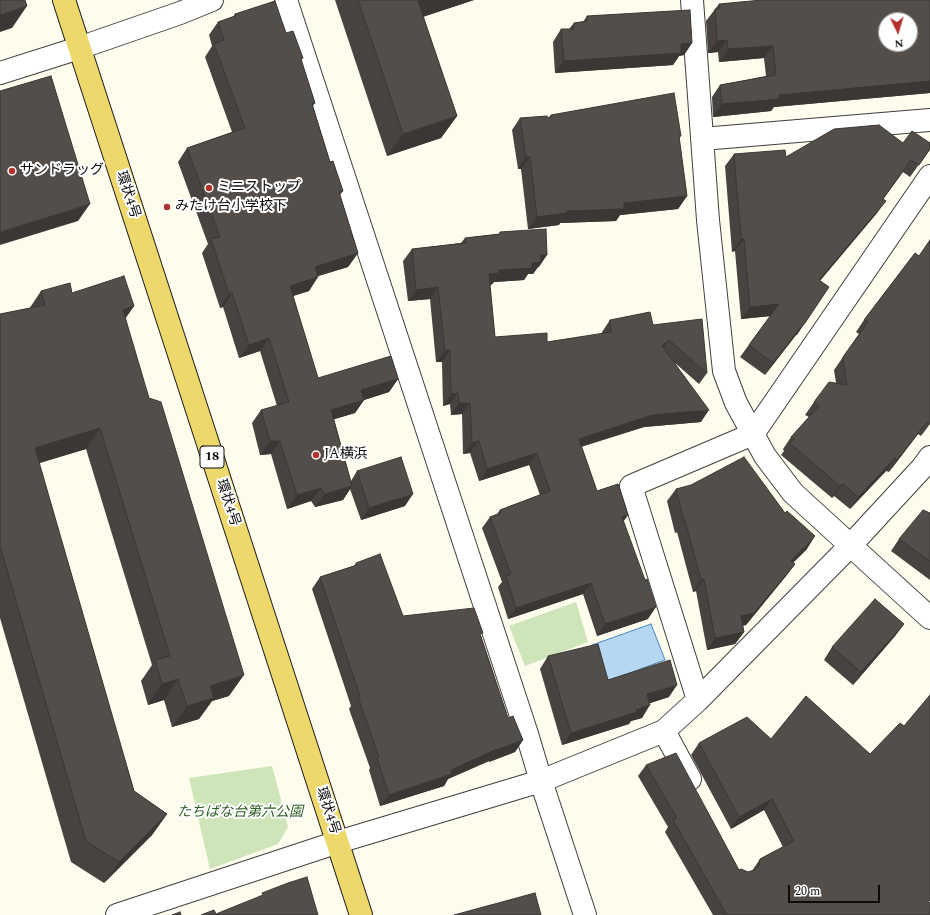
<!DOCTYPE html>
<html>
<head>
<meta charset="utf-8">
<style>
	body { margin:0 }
	#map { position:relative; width:930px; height:915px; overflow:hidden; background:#fefced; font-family:Spectral,serif }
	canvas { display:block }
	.north { position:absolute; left:878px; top:12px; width:40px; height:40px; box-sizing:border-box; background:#fff; border:1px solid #9e9e9e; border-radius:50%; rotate:175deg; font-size:11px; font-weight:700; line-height:16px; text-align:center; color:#0c0c0c }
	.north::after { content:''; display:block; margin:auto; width:14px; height:18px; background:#b2322f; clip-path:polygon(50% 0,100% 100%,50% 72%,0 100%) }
	.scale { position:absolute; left:788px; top:885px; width:92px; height:18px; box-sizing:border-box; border:2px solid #0c0c0c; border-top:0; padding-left:5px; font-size:12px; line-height:14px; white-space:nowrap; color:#0c0c0c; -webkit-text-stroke:3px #fff; paint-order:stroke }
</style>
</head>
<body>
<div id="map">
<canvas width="930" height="915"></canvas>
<div class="north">N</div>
<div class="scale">20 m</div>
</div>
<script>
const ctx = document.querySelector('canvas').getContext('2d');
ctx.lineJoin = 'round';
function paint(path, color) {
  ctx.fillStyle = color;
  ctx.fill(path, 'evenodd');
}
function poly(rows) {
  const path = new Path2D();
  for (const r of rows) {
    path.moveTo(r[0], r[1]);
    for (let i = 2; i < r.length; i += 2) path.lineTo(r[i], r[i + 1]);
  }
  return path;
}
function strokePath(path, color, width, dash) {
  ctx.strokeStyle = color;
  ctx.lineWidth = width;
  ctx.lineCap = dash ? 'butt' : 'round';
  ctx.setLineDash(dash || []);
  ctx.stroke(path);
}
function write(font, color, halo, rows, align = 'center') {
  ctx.font = font + ' Spectral,"Noto Sans JP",serif';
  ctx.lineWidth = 4;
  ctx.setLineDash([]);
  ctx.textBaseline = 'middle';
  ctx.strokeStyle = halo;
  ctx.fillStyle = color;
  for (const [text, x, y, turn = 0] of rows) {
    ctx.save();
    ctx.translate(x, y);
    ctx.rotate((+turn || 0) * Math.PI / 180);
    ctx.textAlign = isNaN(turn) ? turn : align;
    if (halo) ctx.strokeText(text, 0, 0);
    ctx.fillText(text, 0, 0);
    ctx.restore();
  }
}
paint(poly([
	[576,602,588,642,525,666,509,626],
	[272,766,288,827,278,844,210,869,189,778]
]), '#cde5b9');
const water = poly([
	[651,624,665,660,608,681,592,645,651,624]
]);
paint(water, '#b5d7f1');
strokePath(water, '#4286c3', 1);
const minor = poly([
	[286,0,527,734,541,781,585,915],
	[692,0,708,220,724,371,736,403,765,456,793,493,930,618],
	[702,139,930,120],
	[698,700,631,486,753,434,930,176],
	[664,731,690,779],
	[117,915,338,842,541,781,664,731,698,700,850,546,922,468,930,457]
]);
const tertiary = poly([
	[0,73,79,48,180,13,212,0]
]);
const primary = poly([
	[64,0,361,915]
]);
strokePath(minor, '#3f3f3f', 24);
strokePath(tertiary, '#3f3f3f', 24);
strokePath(primary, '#1d1d1d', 24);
strokePath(minor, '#fff', 22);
strokePath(tertiary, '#fff', 22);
strokePath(primary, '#eed86c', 22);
paint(poly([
	[335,0,474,0,423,17,457,116,441,138,387,156],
	[930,0,930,93,774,107,771,111,713,117,712,97,720,85,766,76,764,58,719,62,718,52,708,53,706,21,719,4],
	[235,14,286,33,303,58,301,60,315,103,313,106,330,162,343,191,340,195,358,253,348,267,318,276,309,291,293,296,318,378,398,379,389,392,364,400,355,413,334,419,351,481,357,471,405,506,361,520,350,489,343,500,315,507,311,501,287,509,271,454,260,455,252,423,261,410,277,406,260,351,239,358,223,307,220,308,202,253,208,244,178,162,187,148,232,132,205,57,212,46,209,35,218,22,233,17],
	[587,16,692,43,684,55,679,56,673,65,555,73,553,42,561,29,569,29,574,23,583,22],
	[551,115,681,136,679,138,687,196,678,209,620,215,616,221,560,223,559,225,528,229,521,169,518,169,512,130,520,118,548,118],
	[903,143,930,149,910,177,903,172,883,199,877,213,820,281,805,323,797,335,796,335,765,375,740,357,770,316,741,319,735,251,732,252,725,166,734,154,786,157],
	[500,232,539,267,538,267,533,274,528,274,524,280,494,282,491,285,490,285,495,337,547,342,602,334,602,332,610,320,653,325,707,373,699,384,675,363,701,422,644,427,581,447,597,491,628,515,623,522,648,619,597,636,583,594,508,619,498,587,502,582,482,528,490,517,497,514,500,510,540,495,529,465,479,481,470,453,463,454,462,414,451,415,450,404,443,406,442,362,436,362,430,299,408,301,403,261,412,249,461,243,465,238,499,234],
	[915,253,930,424,921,436,918,434,889,472,886,471,850,509,834,496,832,498,781,455,784,451,783,449,791,437,809,417,805,415,814,402,836,383,834,370,859,334,856,332,864,320],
	[41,291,72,293,134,306,125,319,229,696,212,701,199,719,172,727,164,700,148,705,141,681,152,665,86,449,39,463,134,791,167,814,152,835,104,883,71,862,0,618,0,314,29,309],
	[676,489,807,549,793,563,795,564,786,576,746,625,742,626,744,632,735,644,707,650,696,591,693,592,677,532,675,533,667,501],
	[930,513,930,580,891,551,899,539],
	[356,563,403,616,481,636,508,718,523,740,515,752,489,762,489,761,448,779,444,786,380,806,369,770,370,768,349,709,351,706,312,589,320,577,354,566],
	[904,624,895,636,853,685,824,660,832,647],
	[548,656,608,680,669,697,650,703,642,718,631,721,629,724,562,745,540,669],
	[699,743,930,915,713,915,665,832,668,827,638,776,646,765,739,870,748,872,752,871,760,859,783,847,764,810,731,829,691,755]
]), '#484340');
paint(poly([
	[422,0,474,0,403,23,418,1],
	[27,6,12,28,0,32,0,15],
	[727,40,718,52,708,53,717,41],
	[692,43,684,55,679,56,673,65,555,73,564,61],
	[773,46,764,58,719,62,728,49],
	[930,81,930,93,774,107,771,111,713,117,722,104,779,95],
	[457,116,441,138,387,156,403,134],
	[526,157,530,157,521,169,518,169],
	[687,196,678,209,620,215,616,221,560,223,559,225,528,229,537,217,567,211,624,203],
	[886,201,877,213,810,292,819,280],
	[90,204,78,221,0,245,0,232],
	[741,239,744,239,735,251,732,252],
	[358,253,348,267,305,280,315,267],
	[540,255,547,255,539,267,538,267,533,274,528,274,524,280,494,282,491,285,481,286,489,274,499,270,532,263],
	[318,277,309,291,280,300,290,286],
	[438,287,430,299,408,301,416,290],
	[232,293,223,307,220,308,229,294],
	[779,304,771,316,741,319,750,307],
	[134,306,119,327,123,310],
	[804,323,796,335,765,375,773,363],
	[269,338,260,351,239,358,249,345],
	[669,340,661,351,662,346],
	[450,350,442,362,436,362,445,351],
	[398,379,389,392,364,400,355,413,322,423,331,410,361,390],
	[458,393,450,404,443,406,451,394],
	[459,403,470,403,462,414,451,415],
	[709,410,701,422,644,427,570,450,579,439,652,415],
	[927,422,918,434,889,472,897,460],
	[100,428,86,449,20,469,35,448],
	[270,441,280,441,271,454,260,455],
	[479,441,470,453,463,454,472,443],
	[537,453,529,465,479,481,487,469],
	[895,458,886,471,850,509,858,497],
	[843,484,834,496,832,498,840,486],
	[352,486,343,500,315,507,325,494],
	[321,488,311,501,287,509,297,495],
	[413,494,405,506,361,520,369,508],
	[628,515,619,527,622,517],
	[685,520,677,532,675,533,684,521],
	[815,536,807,549,782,573,791,561],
	[795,564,786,576,746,625,732,628,741,616],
	[704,579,696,591,693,592,701,580],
	[591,583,583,594,508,619,516,608],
	[656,607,648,619,597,636,605,624],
	[904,624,895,636,853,685,861,672],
	[744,632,735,644,707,650,715,638],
	[244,675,229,696,212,701,199,719,172,727,187,706,210,686],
	[178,679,164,700,148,705,162,684],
	[677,685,669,697,638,707,647,694],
	[650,705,642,718,631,721,629,724,562,745,571,733],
	[523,740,515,752,489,762,497,750],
	[497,749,489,761,448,779,444,786,380,806,389,795,451,770],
	[772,799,764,810,731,829,739,817],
	[167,814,152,835,104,883,119,862]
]), '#3b3734');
const building = poly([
	[0,0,25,0,27,6,0,15,0,0],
	[358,0,422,0,418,1,457,116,403,134,358,0],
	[762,0,930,0,930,81,779,95,780,99,722,104,720,85,776,75,773,46,728,49,727,40,717,41,715,9,719,9,719,4,762,0],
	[886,20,910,20,910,44,886,44,886,20],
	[275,1,286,33,293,31,303,58,301,59,315,103,312,104,330,162,333,161,343,191,339,192,358,253,315,267,318,277,290,286,318,378,391,356,398,379,361,390,364,400,331,410,352,486,325,494,321,488,297,495,280,441,270,441,261,410,289,402,269,338,249,345,232,293,229,294,211,239,220,237,187,148,245,128,214,44,224,40,218,22,235,16,235,14,275,1],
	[690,10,692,43,681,44,681,53,564,61,561,29,574,29,574,23,587,21,587,16,690,10],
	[51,76,90,204,0,232,0,91,51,76],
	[674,93,681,136,679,136,687,196,624,203,624,209,567,211,567,213,537,217,530,157,526,157,520,118,547,116,548,118,551,117,551,115,674,93],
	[879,125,903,143,912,131,930,143,930,149,919,165,911,160,883,199,886,201,819,280,829,287,805,323,804,323,773,363,749,345,779,304,750,307,744,239,741,239,734,154,785,150,786,157,834,129,879,125],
	[546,229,547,255,540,255,541,262,532,263,532,268,499,270,499,273,489,274,495,337,547,333,547,342,611,332,610,320,650,312,653,325,702,319,707,373,669,340,662,346,709,410,652,415,579,439,597,491,618,484,628,515,622,517,645,580,647,579,656,607,605,624,591,583,516,608,506,576,511,574,490,517,501,513,500,510,550,491,537,453,487,469,479,441,472,443,470,403,459,403,458,393,451,394,450,350,445,351,438,287,416,290,412,249,466,243,465,238,500,234,500,232,546,229],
	[930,240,930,423,929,423,927,422,897,460,895,458,858,497,843,484,840,486,790,443,794,439,791,437,819,406,814,402,829,382,847,385,843,357,868,322,864,320,915,253,919,256,930,240],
	[124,276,134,306,123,310,149,398,161,402,244,675,210,686,214,698,187,706,178,679,162,684,155,660,170,656,100,428,35,448,134,791,167,814,119,862,86,841,0,546,0,314,45,305,41,291,70,283,72,293,124,276],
	[401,457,413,494,369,508,357,471,401,457],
	[744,457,785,513,787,511,815,536,791,561,795,564,754,613,741,616,744,632,715,638,704,579,701,580,685,520,684,521,676,489,691,485,744,457],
	[923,510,930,513,930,561,899,539,923,510],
	[380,554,403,616,474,608,483,633,480,634,508,718,513,716,523,740,497,750,497,749,451,770,452,774,389,795,377,758,379,757,358,697,360,696,320,577,357,565,356,563,380,554],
	[875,599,904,624,861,672,832,647,875,599],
	[598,644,608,680,670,660,677,685,647,694,650,705,636,710,637,712,571,733,548,656,598,644],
	[930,695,930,900,928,902,930,903,930,915,727,915,673,820,677,818,646,765,676,753,739,870,741,869,748,872,754,870,759,866,760,859,794,841,772,799,739,817,699,743,747,717,771,739,806,696,870,754,900,723,904,726,930,695],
	[307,877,318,915,201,915,214,910,216,914,263,895,262,893,288,883,307,877],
	[535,893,541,915,454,915,535,893],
	[180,912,181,915,172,915,180,912]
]);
paint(building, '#544e4a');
strokePath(building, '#3b3734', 1);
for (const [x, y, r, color] of [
	[12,171,4,"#b2322f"],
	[209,188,4,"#b2322f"],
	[167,207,4,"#b2322f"],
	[316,455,4,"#b2322f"]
]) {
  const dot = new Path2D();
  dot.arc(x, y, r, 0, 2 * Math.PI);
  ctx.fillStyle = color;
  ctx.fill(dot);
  strokePath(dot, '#fff', 1.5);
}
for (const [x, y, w] of [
	[212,457,24]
]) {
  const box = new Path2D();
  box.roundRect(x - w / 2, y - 11, w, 22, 3);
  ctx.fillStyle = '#fff';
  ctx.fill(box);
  strokePath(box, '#0c0c0c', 1);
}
write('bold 13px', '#0c0c0c', null, [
	["18",212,457]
]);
write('14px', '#0c0c0c', '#fff', [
	["サンドラッグ",20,171],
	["ミニストップ",217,188],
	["みたけ台小学校下",175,207],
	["JA横浜",324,455]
], 'left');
write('14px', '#0c0c0c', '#fff', [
	["環状4号",127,195,72],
	["環状4号",227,503,72],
	["環状4号",327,811,72]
]);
write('italic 14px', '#2a5f22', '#fff', [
	["たちばな台第六公園",240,813]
]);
</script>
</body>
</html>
